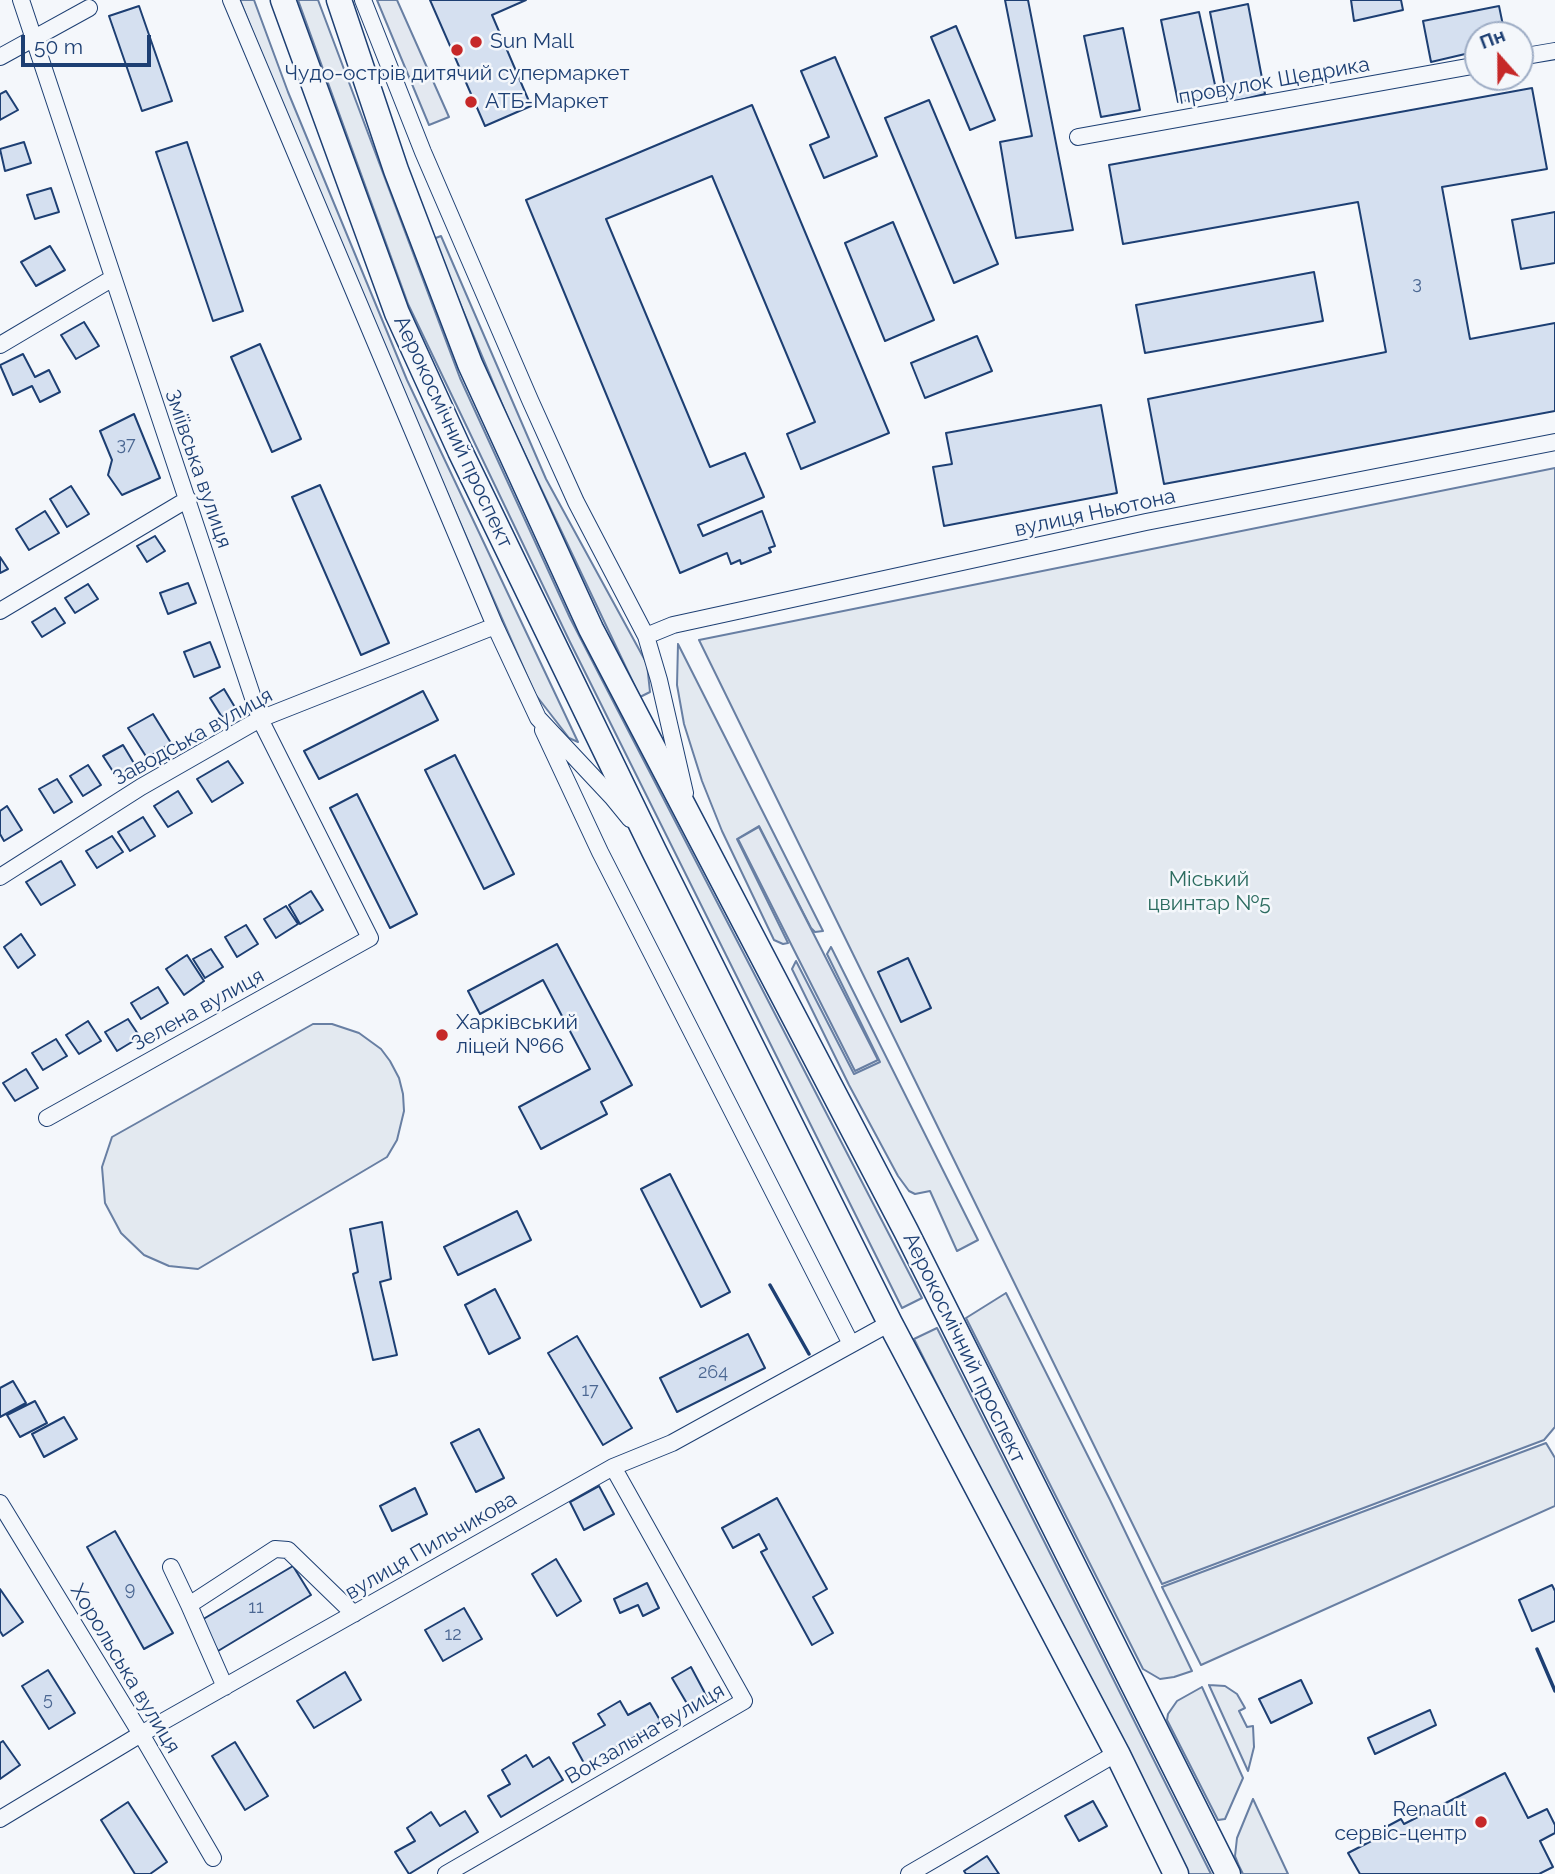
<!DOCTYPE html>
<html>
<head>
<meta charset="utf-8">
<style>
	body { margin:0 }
	#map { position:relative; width:1555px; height:1874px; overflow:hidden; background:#f4f7fb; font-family:Raleway,sans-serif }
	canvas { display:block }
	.north { position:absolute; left:1464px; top:21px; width:70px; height:70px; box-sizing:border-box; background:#f4f7fb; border:2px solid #9eadc5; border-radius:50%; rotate:339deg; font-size:19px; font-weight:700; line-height:28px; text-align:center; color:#1d3f73 }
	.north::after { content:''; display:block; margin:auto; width:24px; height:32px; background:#c62828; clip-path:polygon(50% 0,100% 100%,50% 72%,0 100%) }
	.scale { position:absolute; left:21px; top:35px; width:130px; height:32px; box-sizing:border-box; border:4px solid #1d3f73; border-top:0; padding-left:9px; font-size:21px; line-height:24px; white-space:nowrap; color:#1d3f73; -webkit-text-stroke:5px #f4f7fb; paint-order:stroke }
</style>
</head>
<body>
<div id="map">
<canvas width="1555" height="1874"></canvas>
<div class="north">Пн</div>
<div class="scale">50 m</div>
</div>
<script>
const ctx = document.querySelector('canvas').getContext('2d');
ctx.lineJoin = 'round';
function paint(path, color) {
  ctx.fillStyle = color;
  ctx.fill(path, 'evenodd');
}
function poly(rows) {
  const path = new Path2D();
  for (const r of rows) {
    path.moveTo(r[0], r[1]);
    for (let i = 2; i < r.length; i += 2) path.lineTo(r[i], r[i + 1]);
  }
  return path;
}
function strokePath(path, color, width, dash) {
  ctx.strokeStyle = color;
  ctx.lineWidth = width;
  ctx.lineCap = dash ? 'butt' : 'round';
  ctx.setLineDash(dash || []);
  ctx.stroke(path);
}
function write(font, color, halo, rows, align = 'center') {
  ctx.font = font + ' Raleway,sans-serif';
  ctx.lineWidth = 5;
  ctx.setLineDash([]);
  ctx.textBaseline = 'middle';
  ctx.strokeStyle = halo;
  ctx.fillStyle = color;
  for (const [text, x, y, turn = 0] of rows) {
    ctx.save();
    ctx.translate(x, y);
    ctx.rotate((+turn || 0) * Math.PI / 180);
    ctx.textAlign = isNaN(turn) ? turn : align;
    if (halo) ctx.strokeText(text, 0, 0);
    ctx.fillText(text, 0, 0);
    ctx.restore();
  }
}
const green = poly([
	[240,0,254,0,288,92,407,380,578,742,569,738,535,694,321,205,240,0],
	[298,0,318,0,460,378,570,618,922,1298,902,1308,570,642,408,304,298,0],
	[441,236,546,479,647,664,650,692,640,697,510,423,433,239,441,236],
	[1555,468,1555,1427,1544,1440,1162,1584,699,640,1555,468],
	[678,644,823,931,815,932,811,928,759,826,737,839,788,943,783,944,774,940,722,831,702,781,684,724,677,685,678,644],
	[831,947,978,1240,957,1251,930,1191,915,1194,909,1191,898,1176,849,1085,792,969,796,961,854,1074,880,1062,827,954,831,947],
	[313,1024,332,1024,359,1033,381,1049,390,1061,399,1078,403,1094,404,1111,397,1140,387,1157,198,1269,169,1266,144,1255,121,1233,105,1203,102,1167,112,1137,313,1024],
	[1006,1293,1110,1500,1192,1671,1174,1677,1160,1679,1143,1669,966,1318,1006,1293],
	[937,1328,1211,1874,1184,1874,914,1339,937,1328],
	[1546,1443,1555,1458,1555,1506,1201,1665,1162,1587,1546,1443],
	[1209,1685,1225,1686,1237,1694,1245,1708,1239,1711,1247,1727,1253,1726,1254,1747,1248,1771,1209,1685],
	[1202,1687,1243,1778,1225,1819,1218,1820,1167,1720,1168,1714,1177,1701,1202,1687],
	[1253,1799,1288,1874,1243,1874,1239,1866,1235,1856,1237,1838,1253,1799]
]);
paint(green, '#e3e9f0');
strokePath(green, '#687fa3', 2);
const parking = poly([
	[377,0,397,0,449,117,429,125,377,0],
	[759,827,878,1060,855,1071,738,839,759,827]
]);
paint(parking, '#e3e8f0');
strokePath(parking, '#687fa3', 2);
const building = poly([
	[430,0,526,0,492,15,531,106,485,126,430,0],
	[1005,0,1028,0,1073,230,1016,238,1000,142,1032,136,1005,0],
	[1351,0,1401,0,1403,10,1354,21,1351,0],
	[1248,4,1265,94,1228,103,1210,12,1248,4],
	[139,6,172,101,142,111,109,16,139,6],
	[1499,6,1505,35,1478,35,1478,51,1431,62,1423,21,1499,6],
	[1199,12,1217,94,1178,102,1161,20,1199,12],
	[956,26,995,120,970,130,931,37,956,26],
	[1123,28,1140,110,1101,117,1084,36,1123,28],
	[835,57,877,156,824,178,810,145,829,137,801,71,835,57],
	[1532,88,1547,169,1442,187,1470,339,1555,323,1555,411,1164,484,1148,399,1386,352,1358,202,1123,244,1109,165,1532,88],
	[6,91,18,110,0,120,0,94,6,91],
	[929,100,998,264,954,283,885,118,929,100],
	[752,105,889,433,801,469,787,434,815,422,712,176,606,219,710,467,745,453,764,497,698,525,703,536,762,511,775,546,769,548,771,552,741,564,740,560,731,564,727,553,680,573,526,200,752,105],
	[24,142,31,163,5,171,0,149,24,142],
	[187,142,243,311,213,321,156,152,187,142],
	[51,188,59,212,35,219,27,195,51,188],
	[1555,212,1555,263,1521,269,1512,220,1555,212],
	[893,222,934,320,885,341,845,243,893,222],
	[50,246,65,270,36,286,21,262,50,246],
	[1314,272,1323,321,1145,353,1136,305,1314,272],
	[84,322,99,346,76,359,61,335,84,322],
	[977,336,992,371,925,398,911,363,977,336],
	[260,344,301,439,272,452,231,357,260,344],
	[23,354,35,377,49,370,60,392,40,402,32,386,13,395,0,365,23,354],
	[1101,405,1117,493,944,526,933,467,952,464,946,433,1101,405],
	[134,414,160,478,122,495,108,475,112,460,100,431,134,414],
	[320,485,389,643,361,655,292,497,320,485],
	[71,486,89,514,67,527,50,499,71,486],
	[45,511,59,533,29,550,16,529,45,511],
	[155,536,165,551,147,562,137,546,155,536],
	[0,557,8,569,0,573,0,557],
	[188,583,196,603,168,614,160,593,188,583],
	[88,584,98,599,75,613,65,598,88,584],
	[55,608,65,623,42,637,32,622,55,608],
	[210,642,220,667,194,677,184,652,210,642],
	[224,689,236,709,222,717,210,698,224,689],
	[423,691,438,720,319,779,304,751,423,691],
	[153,714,171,743,147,758,128,728,153,714],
	[123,745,135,765,116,776,103,756,123,745],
	[455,755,514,874,484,889,425,770,455,755],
	[228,761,243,783,212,802,197,779,228,761],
	[88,765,101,785,83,796,70,776,88,765],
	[57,779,72,802,54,813,39,789,57,779],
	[178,791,192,813,168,827,154,806,178,791],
	[357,794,417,914,390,928,330,808,357,794],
	[7,806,22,830,4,841,0,834,0,811,7,806],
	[143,817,155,836,130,851,118,832,143,817],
	[112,836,123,852,97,868,86,851,112,836],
	[61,861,75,885,41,905,26,882,61,861],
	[311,891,323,910,300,924,289,905,311,891],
	[286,906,298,924,276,938,264,919,286,906],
	[246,925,258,944,237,957,225,937,246,925],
	[21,934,35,955,18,968,4,947,21,934],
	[557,944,632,1085,601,1102,607,1114,541,1149,519,1107,590,1069,543,980,480,1014,468,991,557,944],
	[211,949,223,967,205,978,193,959,211,949],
	[187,955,204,981,184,995,166,969,187,955],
	[908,958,931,1008,901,1022,878,972,908,958],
	[158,987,168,1003,141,1019,131,1003,158,987],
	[128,1019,140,1037,117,1051,105,1032,128,1019],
	[88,1021,101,1041,79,1054,66,1035,88,1021],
	[56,1039,67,1056,43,1070,32,1053,56,1039],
	[26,1069,38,1088,15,1101,3,1083,26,1069],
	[670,1174,730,1292,701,1307,641,1189,670,1174],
	[517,1211,531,1240,458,1275,444,1247,517,1211],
	[382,1222,391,1279,380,1282,397,1355,373,1360,353,1274,358,1272,350,1229,382,1222],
	[495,1289,520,1338,489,1354,465,1305,495,1289],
	[748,1334,765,1368,677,1412,660,1378,748,1334],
	[577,1336,632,1428,603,1445,548,1353,577,1336],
	[13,1381,26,1403,0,1417,0,1388,13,1381],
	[35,1401,47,1423,20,1437,7,1415,35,1401],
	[64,1417,77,1439,44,1457,32,1434,64,1417],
	[479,1429,504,1478,476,1492,451,1443,479,1429],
	[599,1486,614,1514,584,1530,570,1502,599,1486],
	[415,1488,427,1514,392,1531,380,1506,415,1488],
	[777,1498,827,1589,813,1597,833,1633,812,1645,761,1552,767,1549,759,1534,733,1548,722,1528,777,1498],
	[115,1531,173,1633,144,1649,87,1547,115,1531],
	[556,1559,581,1601,557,1616,532,1574,556,1559],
	[293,1566,311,1595,218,1651,200,1621,293,1566],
	[647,1583,659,1608,643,1616,638,1605,620,1613,614,1599,647,1583],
	[1552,1585,1555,1591,1555,1621,1532,1631,1519,1600,1552,1585],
	[0,1589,23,1622,3,1636,0,1631,0,1589],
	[464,1608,482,1639,443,1661,425,1630,464,1608],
	[691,1667,707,1697,689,1707,672,1678,691,1667],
	[48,1670,75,1713,49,1729,22,1686,48,1670],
	[345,1672,361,1700,314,1728,297,1701,345,1672],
	[1301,1680,1312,1703,1271,1723,1259,1699,1301,1680],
	[620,1701,628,1715,650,1703,661,1722,585,1765,573,1743,605,1725,598,1714,620,1701],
	[1430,1710,1436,1725,1375,1754,1368,1738,1430,1710],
	[3,1741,20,1765,0,1779,0,1743,3,1741],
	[235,1742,268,1796,245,1810,212,1756,235,1742],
	[526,1755,533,1767,549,1757,563,1780,501,1817,488,1796,510,1784,502,1770,526,1755],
	[1505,1773,1528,1818,1547,1809,1555,1825,1555,1833,1540,1841,1553,1867,1539,1874,1360,1874,1348,1853,1389,1832,1386,1827,1401,1819,1404,1824,1505,1773],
	[1093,1801,1107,1826,1079,1841,1065,1816,1093,1801],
	[128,1802,167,1862,150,1874,135,1874,101,1820,128,1802],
	[465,1811,478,1832,409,1874,395,1852,415,1841,407,1828,431,1812,440,1826,465,1811],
	[987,1856,999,1874,966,1874,964,1871,987,1856]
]);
paint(building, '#d5e0f0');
strokePath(building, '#1d3f73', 2);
const street = poly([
	[21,0,260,719,370,938,47,1118],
	[231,0,495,626,538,718,612,797,630,819],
	[363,0,423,152,530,400,576,502,646,636,659,680,685,793],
	[0,57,89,8],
	[1520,57,1555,51],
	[1078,137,1478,65],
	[0,345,113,278],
	[0,611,188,499],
	[646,636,673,625,1146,522,1555,442],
	[543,730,600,852,851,1344],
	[0,877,141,787,260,719,495,626],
	[0,1503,141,1734,213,1858],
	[171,1567,189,1605],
	[225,1687,189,1605,275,1549,288,1550,354,1614],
	[0,1819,141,1734,613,1467,672,1443,890,1323],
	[446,1874,744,1701,613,1467],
	[909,1874,1117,1753]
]);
const primary = poly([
	[283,0,397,313,460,451,654,851,890,1323,1117,1753,1176,1874],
	[339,0,396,170,470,364,591,629,906,1231,1228,1874]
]);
strokePath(street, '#1d3f73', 18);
strokePath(primary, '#1d3f73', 27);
strokePath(street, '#f4f7fb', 16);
strokePath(primary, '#f4f7fb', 24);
strokePath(poly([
	[770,1285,809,1354],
	[1537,1649,1555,1691]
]), '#1d3f73', 3.5);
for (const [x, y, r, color] of [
	[476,42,7,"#c62828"],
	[457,50,7,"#c62828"],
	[471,102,7,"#c62828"],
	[442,1035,7,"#c62828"],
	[1481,1822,7,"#c62828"]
]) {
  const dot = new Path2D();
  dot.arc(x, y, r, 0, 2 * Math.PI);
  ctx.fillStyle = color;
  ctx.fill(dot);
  strokePath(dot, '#f4f7fb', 2.5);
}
write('18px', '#4b6792', null, [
	["3",1417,284],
	["37",126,445],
	["264",713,1373],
	["17",590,1391],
	["9",130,1590],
	["11",256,1608],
	["12",453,1635],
	["5",48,1700]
]);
write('21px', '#1d3f73', '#f4f7fb', [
	["Sun Mall",490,42],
	["Чудо-острів дитячий супермаркет",457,74,"center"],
	["АТБ-Маркет",485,102],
	["Харківський",456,1023],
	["ліцей №66",456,1047],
	["Renault",1467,1810,"right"],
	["сервіс-центр",1467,1834,"right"]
], 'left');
write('21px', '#1d3f73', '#f4f7fb', [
	["провулок Щедрика",1274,81,-10],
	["Аерокосмічний проспект",453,432,65],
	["Зміївська вулиця",198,469,71],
	["вулиця Ньютона",1095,513,-12],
	["Заводська вулиця",193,737,-29],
	["Зелена вулиця",198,1010,-29],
	["Аерокосмічний проспект",964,1348,64],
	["вулиця Пильчикова",431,1546,-30],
	["Хорольська вулиця",125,1669,59],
	["Вокзальна вулиця",645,1734,-30]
]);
write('21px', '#2c6c60', '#f4f7fb', [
	["Міський",1209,880],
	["цвинтар №5",1209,904]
]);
</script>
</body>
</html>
